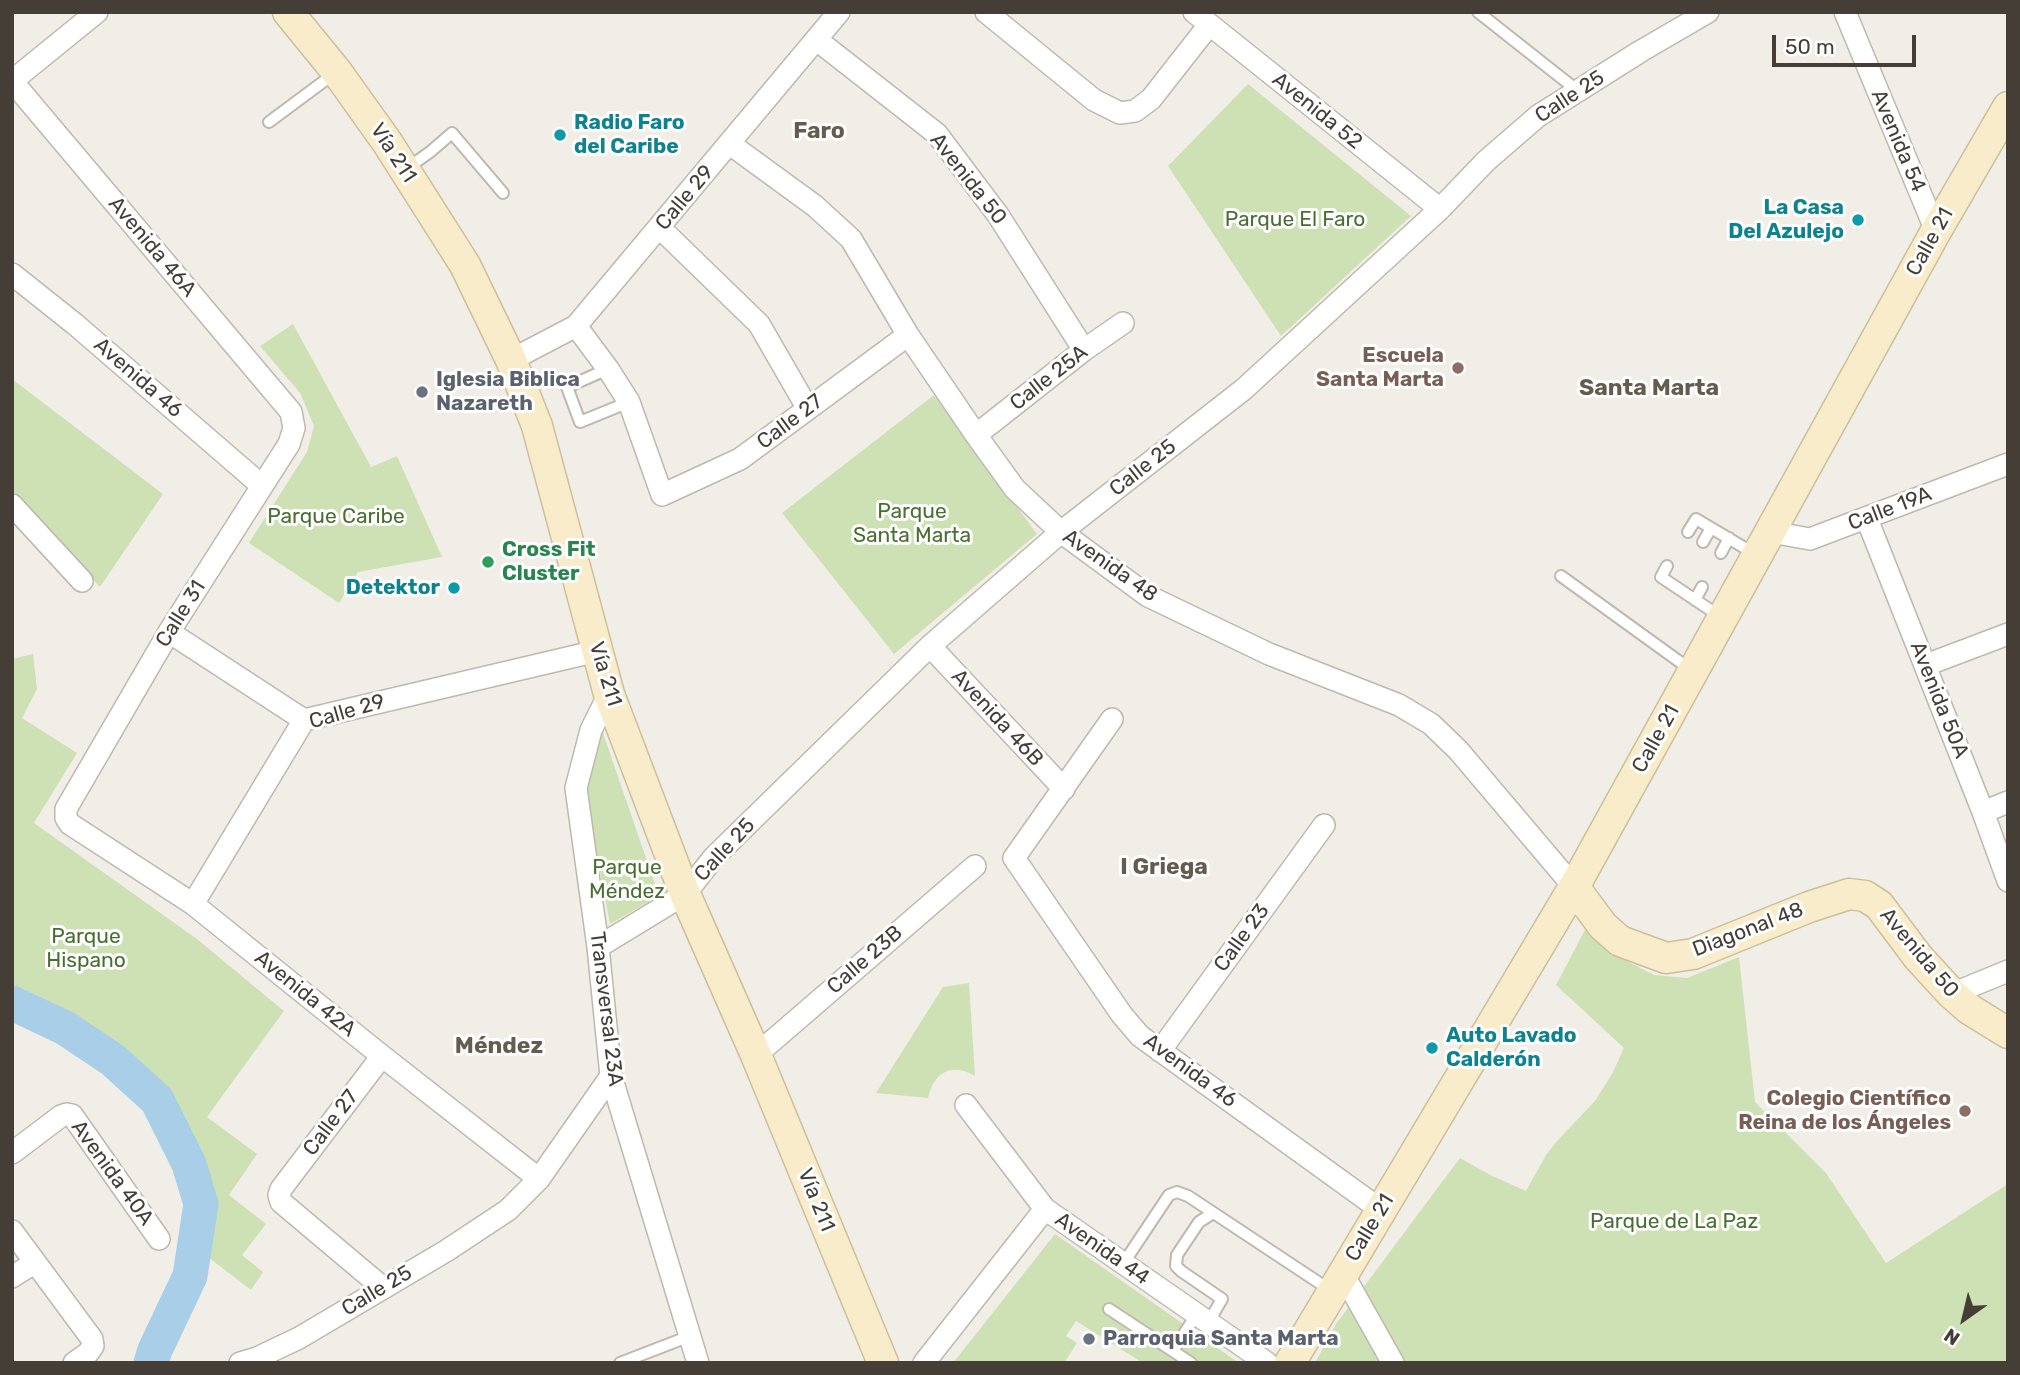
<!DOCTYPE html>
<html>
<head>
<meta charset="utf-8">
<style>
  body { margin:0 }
  #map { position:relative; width:2020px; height:1375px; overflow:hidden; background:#f1eee7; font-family:Rubik,sans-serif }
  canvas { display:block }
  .frame { position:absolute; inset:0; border:14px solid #443e37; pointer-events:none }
  .north { position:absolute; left:1929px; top:1284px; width:70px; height:70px; -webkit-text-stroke:5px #fff; paint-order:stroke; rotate:214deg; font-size:19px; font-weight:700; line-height:28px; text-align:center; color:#443e37 }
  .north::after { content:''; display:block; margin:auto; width:24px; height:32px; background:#443e37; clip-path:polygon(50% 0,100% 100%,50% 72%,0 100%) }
  .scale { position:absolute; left:1772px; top:35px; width:144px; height:32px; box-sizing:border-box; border:4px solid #443e37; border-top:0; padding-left:9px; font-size:21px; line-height:24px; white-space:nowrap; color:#443e37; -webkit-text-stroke:5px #fff; paint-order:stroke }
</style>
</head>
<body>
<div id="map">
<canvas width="2020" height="1375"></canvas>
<div class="frame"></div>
<div class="north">N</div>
<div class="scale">50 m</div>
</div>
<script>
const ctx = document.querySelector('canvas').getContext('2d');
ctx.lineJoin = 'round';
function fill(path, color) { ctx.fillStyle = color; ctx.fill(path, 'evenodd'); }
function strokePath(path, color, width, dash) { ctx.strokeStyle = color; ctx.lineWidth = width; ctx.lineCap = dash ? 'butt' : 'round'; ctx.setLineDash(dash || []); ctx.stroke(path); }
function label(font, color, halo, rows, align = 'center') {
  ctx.font = font + ' Rubik,sans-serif'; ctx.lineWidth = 6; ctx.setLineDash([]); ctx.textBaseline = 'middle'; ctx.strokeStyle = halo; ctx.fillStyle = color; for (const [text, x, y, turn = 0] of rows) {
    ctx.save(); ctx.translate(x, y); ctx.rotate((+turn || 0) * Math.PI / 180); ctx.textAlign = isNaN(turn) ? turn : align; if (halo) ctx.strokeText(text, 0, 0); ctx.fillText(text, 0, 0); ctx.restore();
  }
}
const green = new Path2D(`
  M1248,84l163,132 -130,120 -113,-170z
  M293,324l78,143 26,-11 45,101 -84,15 -19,31 -90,-60 58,-91 7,-26 -14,-33 -40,-47z
  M12,379l151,115 -63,93 -88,-97z
  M934,395l103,139 -143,120 -112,-141z
  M33,654l4,35 -15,29 55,35 -43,70 163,116 87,72 -77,106 50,37 -28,41 37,29 -24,31 21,17 -12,18 -51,-39 6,-49 -11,-39 -31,-65 -41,-39 -54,-36 -57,-30v-334z
  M601,727l58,169 -49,28 -21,-111 -3,-29z
  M1586,928l31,28 37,19 33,3 52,-21 16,145 71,71 60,90 122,-79v179h-693l21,-39 124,-166 30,17 36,16 20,-36 12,-15 37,-39 17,-27 12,-26 -68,-63z
  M969,983l6,93c-24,-14 -41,-3 -47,22l-52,-5 67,-106z
  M1055,1234l184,129h-96l-67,-42 -10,15 11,7 -13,20h-111z`);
const river = new Path2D(`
  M12,1003l53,25 48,32 44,40 32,64 12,40 -11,72 -35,74 -4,13`);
const lane = new Path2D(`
  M1478,12l100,79
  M269,122l66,-49
  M406,169l24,-17 22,-19 51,60
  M608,369l-41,18 13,35 49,-20
  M1688,532l8,-13 59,35
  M1703,542l8,-14
  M1721,553l8,-15
  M1667,566l-6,11 60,40
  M1561,576l130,94
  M1695,600l7,-13
  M1123,1264l46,-69 8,-3 11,4 142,94
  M1109,1309l82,54
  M1208,1323l14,-24 -41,-28 -5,-5 1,-11 22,-33 14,-9
  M1173,1351l23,-36
  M620,1363l70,-27`);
const street = new Path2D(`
  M986,12l108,88 26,13 15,-2 16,-12 58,-74
  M1194,12l246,197
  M1845,12l91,219
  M817,40l120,94 61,81 86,135
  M12,81l279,331 3,16 -5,16 -120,188 -103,177v9l4,6 123,80 189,152 157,123
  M12,81l85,-69
  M730,144l85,62 36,33 57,96 68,100 39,54 46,43 87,64 121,58 130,51 32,19 27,26 116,137
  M660,228l99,96 49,85
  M12,274l64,51 185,160
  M576,326l32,43 21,33 33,93 78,-36 168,-124
  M511,360l65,-34 263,-314
  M976,435l108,-85 39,-27
  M12,505l70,76
  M1867,519l116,293 25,69
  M1771,532l39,7 198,-75
  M169,632l135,88
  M930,646l134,143
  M1926,665l82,-31
  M609,694l-18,36 -15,58 22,159 13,129 87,287
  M1112,719l-98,139 108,157 18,21 241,174
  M1983,812l25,-10
  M193,904l111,-184 293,-69
  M598,947l87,-53 29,-37 216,-211 131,-114 183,-143 196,-180 46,-48 52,-45 103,-65 67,-39
  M1952,994l56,-23
  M1160,1051l164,-226
  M756,1055l219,-189
  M382,1056l-101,133 -2,6 2,7 101,85
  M966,1105l79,104 222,154
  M12,1153l49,-37 6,-2 5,1 87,124
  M12,1231l80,108 1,7 -5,7 -14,10
  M1343,1274l50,89
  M12,1277l22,-14
  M240,1363l17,-5 42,-20 147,-87 62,-41 31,-31 72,-103
  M924,1363l121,-154`);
const secondary = new Path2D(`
  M288,12l49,60 50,70 78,123 46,95 26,66 72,268 76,200 71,161 127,308
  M1574,887l29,39 17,15 46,17 27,-4 116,-47 40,-13 16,2 14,9 39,52 34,37 17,15 39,24
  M1290,1363l284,-476 362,-656 72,-124`);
const markers = [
  [560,135,7,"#0f9aa8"],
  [1858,220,7,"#0f9aa8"],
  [1458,368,7,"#8d6e63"],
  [422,392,7,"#6b7280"],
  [488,562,7,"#2e9e5b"],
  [454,588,7,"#0f9aa8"],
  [1432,1048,7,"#0f9aa8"],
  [1965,1111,7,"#8d6e63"],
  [1089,1339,7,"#6b7280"]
];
const streetNames = [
  ["Calle 25",1570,97,-33],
  ["Avenida 52",1317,111,39],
  ["Avenida 54",1898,141,67],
  ["Vía 211",393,153,57],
  ["Avenida 50",968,179,52],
  ["Calle 29",685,198,-50],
  ["Calle 21",1930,242,-61],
  ["Avenida 46A",152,247,50],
  ["Avenida 46",138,378,41],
  ["Calle 25A",1049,378,-38],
  ["Calle 27",790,422,-37],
  ["Calle 25",1143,468,-38],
  ["Calle 19A",1890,509,-21],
  ["Avenida 48",1110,566,35],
  ["Calle 31",181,614,-58],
  ["Vía 211",605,674,73],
  ["Avenida 50A",1939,700,68],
  ["Calle 29",347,712,-16],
  ["Avenida 46B",997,718,47],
  ["Calle 21",1656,739,-61],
  ["Calle 25",725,850,-47],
  ["Diagonal 48",1748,930,-21],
  ["Calle 23",1242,938,-54],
  ["Avenida 50",1919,953,50],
  ["Calle 23B",865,960,-41],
  ["Avenida 42A",305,994,39],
  ["Transversal 23A",606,1009,83],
  ["Avenida 46",1190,1071,36],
  ["Calle 27",331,1123,-53],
  ["Avenida 40A",112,1173,54],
  ["Vía 211",816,1200,68],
  ["Calle 21",1370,1228,-59],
  ["Avenida 44",1102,1249,35],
  ["Calle 25",377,1291,-31]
];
const cultureNames = [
  ["Radio Faro",574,123],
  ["del Caribe",574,147],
  ["La Casa",1844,208,"right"],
  ["Del Azulejo",1844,232,"right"],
  ["Detektor",440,588,"right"],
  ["Auto Lavado",1446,1036],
  ["Calderón",1446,1060]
];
const parkNames = [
  ["Parque El Faro",1295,220],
  ["Parque",912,512],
  ["Santa Marta",912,536],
  ["Parque Caribe",336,517],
  ["Parque",627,868],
  ["Méndez",627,892],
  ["Parque",86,937],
  ["Hispano",86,961],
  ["Parque de La Paz",1674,1222]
];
const educationNames = [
  ["Escuela",1444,356],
  ["Santa Marta",1444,380],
  ["Colegio Científico",1951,1099],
  ["Reina de los Ángeles",1951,1123]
];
const worshipNames = [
  ["Iglesia Biblica",436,380],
  ["Nazareth",436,404],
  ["Parroquia Santa Marta",1103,1339]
];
const leisureNames = [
  ["Cross Fit",502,550],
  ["Cluster",502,574]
];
const neighbourhoodNames = [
  ["Faro",819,131],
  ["Santa Marta",1649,388],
  ["I Griega",1164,867],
  ["Méndez",499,1046]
];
fill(green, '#cee1b4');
strokePath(river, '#a9cfe8', 35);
strokePath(lane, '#bfb8ae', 14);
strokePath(street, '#bfb8ae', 24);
strokePath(secondary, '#ccbf9b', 33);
strokePath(lane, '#fff', 10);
strokePath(street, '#fff', 21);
strokePath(secondary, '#f8ecca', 30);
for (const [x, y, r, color] of markers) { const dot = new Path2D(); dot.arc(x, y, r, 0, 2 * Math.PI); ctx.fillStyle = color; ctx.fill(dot); strokePath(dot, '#fff', 2.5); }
label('21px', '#443e37', '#fff', streetNames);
label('bold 21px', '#0d838f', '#fff', cultureNames, 'left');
label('21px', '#496f30', '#fff', parkNames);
label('bold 21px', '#785e54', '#fff', educationNames, 'right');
label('bold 21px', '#5b616d', '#fff', worshipNames, 'left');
label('bold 21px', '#27864d', '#fff', leisureNames, 'left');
label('bold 23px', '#655c4f', '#fff', neighbourhoodNames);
</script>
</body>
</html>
